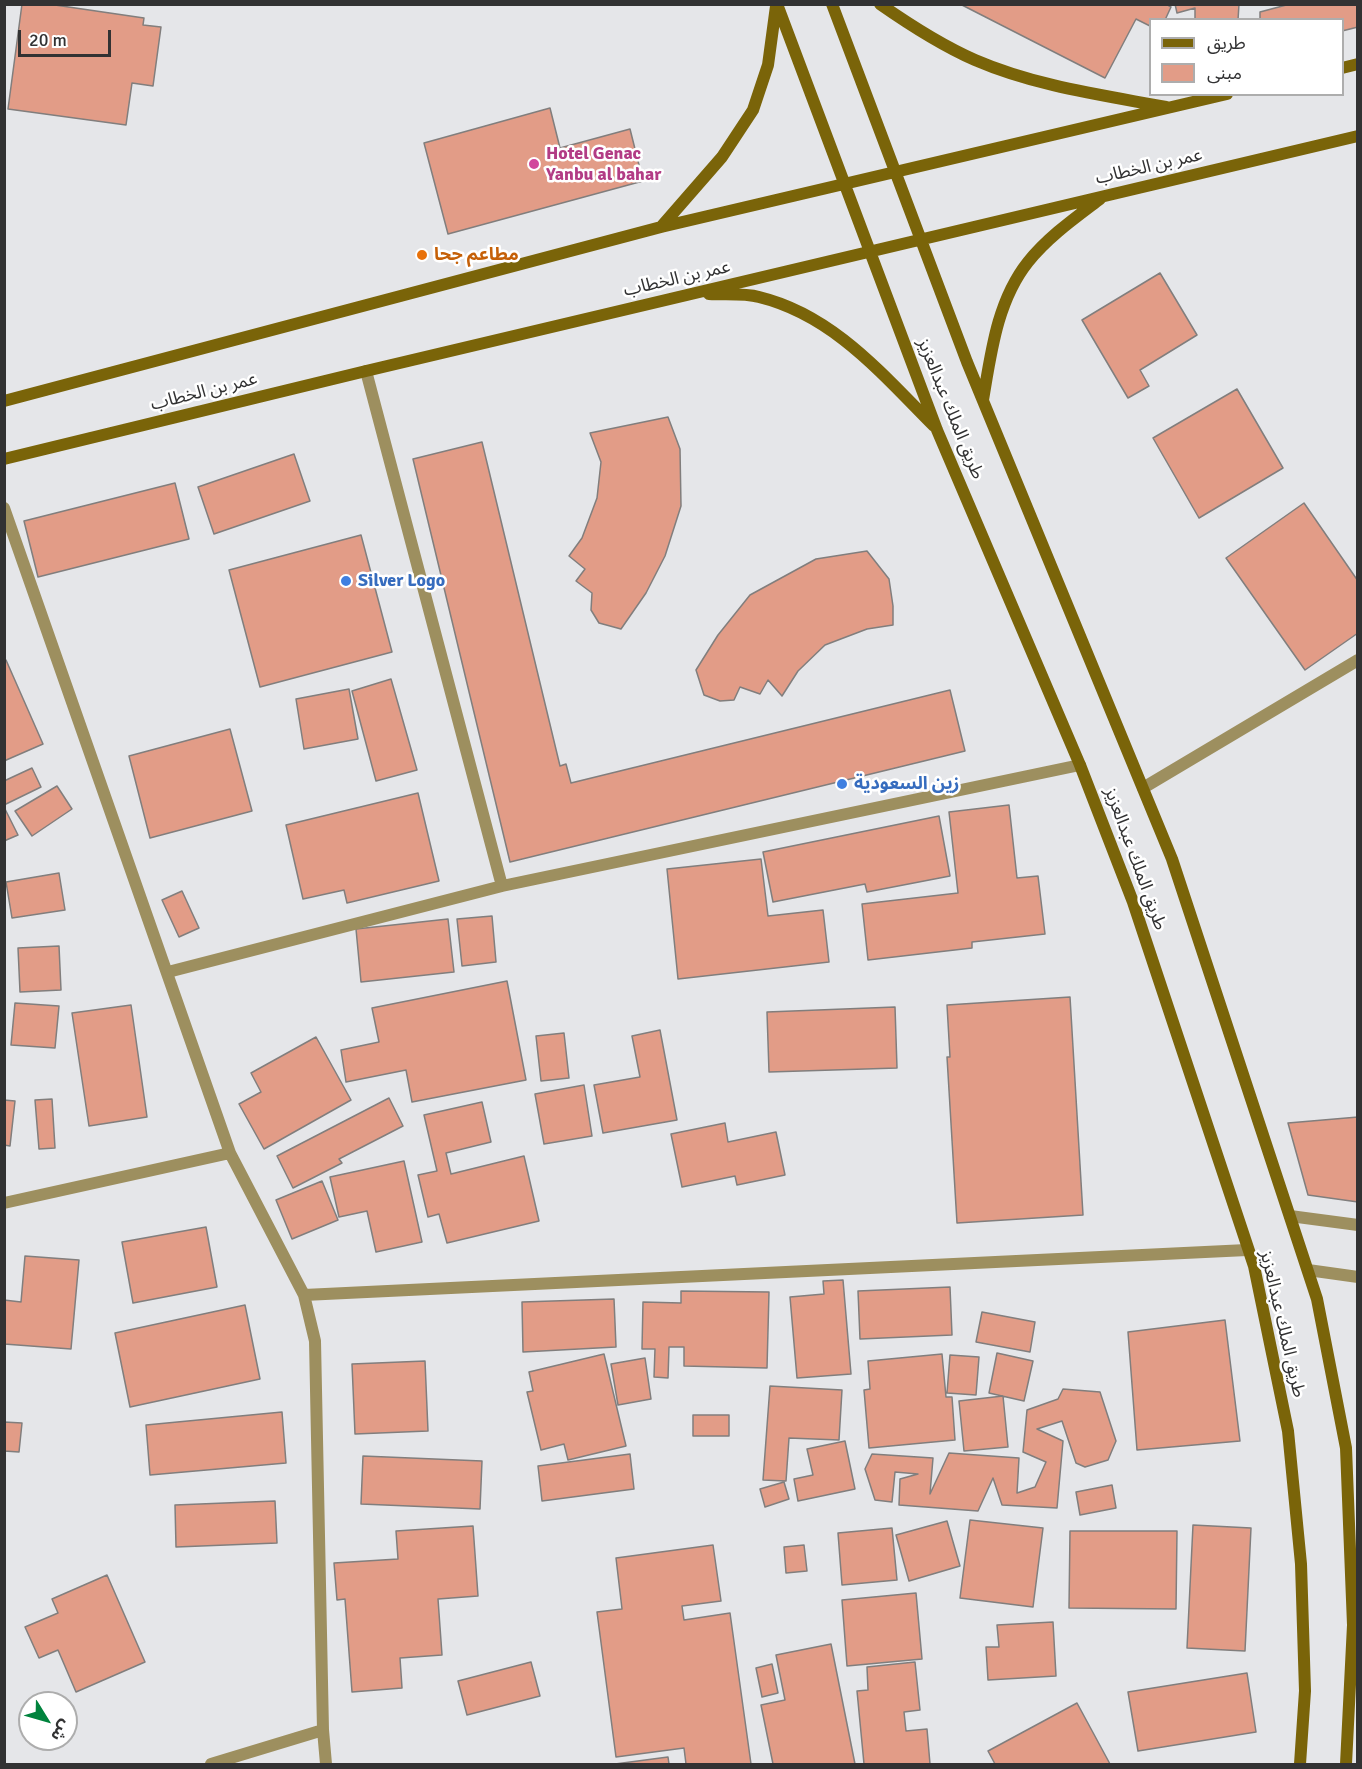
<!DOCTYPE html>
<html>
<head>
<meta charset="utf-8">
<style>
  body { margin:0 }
  #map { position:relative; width:1362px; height:1769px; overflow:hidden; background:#e5e6e9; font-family:Signika,"Noto Sans Arabic",sans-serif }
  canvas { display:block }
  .frame { position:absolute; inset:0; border:6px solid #323233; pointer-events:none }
  .legend { position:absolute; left:1149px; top:18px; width:195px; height:78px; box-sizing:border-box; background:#fff; border:2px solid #adadad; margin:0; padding:8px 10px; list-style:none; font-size:18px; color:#323233 }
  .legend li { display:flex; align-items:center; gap:12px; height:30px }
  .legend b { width:30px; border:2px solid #adadad }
  .north { position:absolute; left:18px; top:1691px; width:60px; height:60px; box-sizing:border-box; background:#fff; border:2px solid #adadad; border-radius:50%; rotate:127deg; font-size:16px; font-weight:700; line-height:24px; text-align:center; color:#323233 }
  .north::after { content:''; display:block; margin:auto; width:21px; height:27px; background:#00833d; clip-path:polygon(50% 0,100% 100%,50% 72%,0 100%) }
  .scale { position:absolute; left:18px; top:30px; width:93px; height:27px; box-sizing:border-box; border:3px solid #323233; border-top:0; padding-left:8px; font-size:18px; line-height:21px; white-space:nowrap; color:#323233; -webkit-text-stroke:4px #fff; paint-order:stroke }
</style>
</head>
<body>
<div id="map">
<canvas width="1362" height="1769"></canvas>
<div class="frame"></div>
<ul class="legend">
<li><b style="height:8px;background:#7a6409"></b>طريق</li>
<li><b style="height:16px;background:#e29c87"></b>مبنى</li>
</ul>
<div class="north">ش</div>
<div class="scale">20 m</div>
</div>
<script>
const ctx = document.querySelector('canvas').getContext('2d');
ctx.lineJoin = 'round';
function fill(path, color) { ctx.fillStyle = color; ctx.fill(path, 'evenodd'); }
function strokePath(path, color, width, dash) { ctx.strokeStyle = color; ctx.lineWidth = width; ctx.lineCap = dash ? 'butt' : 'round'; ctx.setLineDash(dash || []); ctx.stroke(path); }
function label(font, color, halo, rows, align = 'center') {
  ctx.font = font + ' Signika,"Noto Sans Arabic",sans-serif'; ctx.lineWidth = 5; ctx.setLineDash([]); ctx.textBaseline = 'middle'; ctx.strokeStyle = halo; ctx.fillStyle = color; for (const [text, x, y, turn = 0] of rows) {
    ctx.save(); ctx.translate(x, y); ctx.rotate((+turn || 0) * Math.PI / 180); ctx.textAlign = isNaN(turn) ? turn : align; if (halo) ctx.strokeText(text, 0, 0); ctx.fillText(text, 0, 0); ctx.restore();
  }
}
const building = new Path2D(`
  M22,4h26l96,14 -1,7 18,2 -8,59 -21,-3 -6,42 -118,-16z
  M960,4h206l5,3 -6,13h-15v6l-14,-7 -31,59z
  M1175,4h64l-1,16h-43v-12l-18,5z
  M1290,4h68v23l-16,4v-11h-82v-8z
  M550,108l10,40 70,-19 13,52 -195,53 -24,-91z
  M1160,273l37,62 -57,35 9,16 -21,12 -46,-78z
  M1237,389l46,79 -84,50 -46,-80z
  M668,417l12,32 1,57 -16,50 -19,37 -25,36 -22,-6 -8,-13 1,-17 -16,-12 9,-12 -16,-13 13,-18 15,-40 4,-36 -11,-29z
  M482,442l78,324 6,-2 5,19 379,-93 15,61 -455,111 -97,-403z
  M294,454l16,47 -96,33 -16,-47z
  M175,483l14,56 -151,38 -14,-56z
  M1304,503l54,78v52l-53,37 -79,-112z
  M361,535l31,117 -132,35 -31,-117z
  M867,551l22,28 4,27v19l-26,4 -42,16 -27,26 -16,25 -14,-16 -8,14 -20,-7 -6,13 -14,1 -16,-6 -8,-25 22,-35 32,-40 66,-36z
  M6,660l37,84 -39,17v-100z
  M391,679l26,91 -41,11 -24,-90z
  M349,689l9,50 -54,10 -8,-50z
  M230,729l22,82 -102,27 -21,-82z
  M32,768l9,19 -37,18v-24z
  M57,786l15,23 -40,27 -17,-25z
  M418,793l21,88 -92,22 -3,-13 -41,9 -17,-74z
  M1009,805l8,73 21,-2 7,58 -73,8v6l-104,12 -6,-56 96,-11 -9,-81z
  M4,807l14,28 -14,6z
  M939,816l11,60 -83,16 -2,-8 -92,18 -10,-50z
  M761,859l7,57 55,-6 6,52 -151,17 -11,-110z
  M59,873l6,37 -53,8 -6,-36z
  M182,891l17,37 -20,9 -17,-37z
  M492,916l4,46 -34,4 -5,-47z
  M448,919l6,53 -93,10 -5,-53z
  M59,946l2,44 -41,2 -2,-44z
  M507,981l19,99 -114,22 -6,-32 -60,12 -5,-32 38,-8 -7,-34z
  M1070,997l13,218 -126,8 -10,-166h3l-3,-52z
  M15,1003l44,3 -4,42 -44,-3z
  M131,1005l16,112 -58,9 -17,-113z
  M895,1007l2,61 -128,4 -2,-60z
  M660,1030l17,90 -74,13 -9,-48 46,-8 -8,-41z
  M564,1033l5,45 -28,3 -5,-45z
  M316,1037l35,63 -87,49 -25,-45 22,-12 -10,-19z
  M584,1085l8,51 -48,8 -9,-50z
  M389,1098l14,28 -64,33 3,4 -49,25 -16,-32z
  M52,1099l3,49 -16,1 -4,-49z
  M4,1100l11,1 -5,45 -6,-1z
  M482,1102l9,40 -45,11 5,21 73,-18 15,65 -92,22 -8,-29 -11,3 -10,-42 19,-4 -13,-56z
  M1358,1117v85l-50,-7 -20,-72z
  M725,1123l3,19 48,-10 9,43 -48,10 -2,-9 -53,11 -11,-53z
  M404,1161l18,81 -46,10 -9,-41 -28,6 -9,-40z
  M322,1181l16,39 -46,19 -16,-39z
  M206,1227l11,60 -84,16 -11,-61z
  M25,1256l54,4 -8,89 -67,-5v-44l17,2z
  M843,1280l8,94 -54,4 -7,-81 34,-3 -1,-13z
  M950,1287l2,48 -92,4 -2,-48z
  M681,1291l88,1 -2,76 -83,-2v-19h-15l-1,31 -14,-1 1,-28h-13l1,-47 38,1z
  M614,1299l2,48 -93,5 -1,-50z
  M245,1305l15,74 -130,28 -15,-74z
  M982,1312l53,10 -5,30 -54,-10z
  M1225,1320l15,121 -103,9 -9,-118z
  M997,1353l36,8 -9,40 -35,-8z
  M604,1354l22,92 -58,14 -4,-16 -23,6 -14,-58 6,-1 -4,-19z
  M942,1354l4,43h6l3,43 -86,8 -5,-58 6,-1 -2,-28z
  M950,1355l29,2 -3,38 -29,-2z
  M645,1358l6,41 -33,6 -7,-41z
  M425,1361l3,70 -73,3 -3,-70z
  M770,1386l72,4 -3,50 -50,-2 -3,43 -23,-1z
  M1063,1389l37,3 16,49 -8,19 -23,7 -9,-4 -14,-42 -25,8 26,12 -6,67 -55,-3 -9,-27 -15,33 -79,-6 1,-26 18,-5 -23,-2 -3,30 -17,-2 -10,-31 7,-15 61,4 -3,36 19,-41 70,5 -2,35 18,-6 11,-25 -23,-10 4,-42 31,-11z
  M1003,1396l5,51 -44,4 -5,-50z
  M282,1412l4,51 -136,12 -4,-50z
  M693,1415h36v21h-36z
  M4,1422l18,1 -3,29 -15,-1z
  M845,1441l10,48 -57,12 -4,-22 19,-4 -6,-26z
  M630,1454l4,35 -92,12 -4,-35z
  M363,1456l119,5 -2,48 -119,-5z
  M784,1482l5,17 -24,8 -5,-18z
  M1112,1485l4,23 -36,7 -4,-23z
  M275,1501l2,42 -101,4 -1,-42z
  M970,1520l73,8 -10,79 -73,-9z
  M947,1521l13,45 -51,15 -13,-46z
  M1193,1525l58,3 -6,123 -58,-3z
  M473,1526l5,70 -40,3 4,56 -42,3 2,30 -50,4 -7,-93 -8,1 -3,-37 64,-4 -2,-28z
  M892,1528l5,52 -55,5 -4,-52z
  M1070,1531h107l-1,78 -107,-1z
  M713,1545l8,56 -39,5 2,14 46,-7 21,151h-65l-2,-16 -68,9 -19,-145 25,-3 -6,-51z
  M804,1545l3,26 -21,2 -2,-26z
  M107,1575l38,87 -69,30 -18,-42 -19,8 -14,-31 33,-14 -6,-14z
  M916,1593l6,66 -75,7 -5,-66z
  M1053,1622l3,54 -68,4 -2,-33h13l-2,-22z
  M831,1644l24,120h-82l-12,-59 24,-5 -9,-45z
  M531,1662l9,34 -73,19 -9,-34z
  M915,1662l5,48 -16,2 2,19 21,-2 3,35h-66l-7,-73 11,-1 -1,-23z
  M772,1664l6,29 -16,4 -6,-29z
  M1247,1673l9,59 -118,19 -10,-59z
  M1077,1703l33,61h-115l-7,-13z
  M668,1757l1,7h-54z`);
const street = new Path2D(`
  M366,371l136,515
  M4,508l226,645 74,142 11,46 8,389 3,34
  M1143,788l215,-128
  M168,972l334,-86 578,-121
  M4,1203l226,-50
  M1290,1216l68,9
  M1308,1270l50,7
  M304,1295l943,-45
  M211,1764l112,-34`);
const secondary = new Path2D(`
  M777,4l160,426 143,335 53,137 121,364 34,165 13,133 4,127 -5,73
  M832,4l135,358 205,497 145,440 29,149 7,177 -7,139
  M880,4c30,21 61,41 95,56 60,26 127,35 191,47
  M1342,68l16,-4
  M661,227l61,-70 31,-47 15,-45 8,-59
  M709,294c16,1 35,-1 50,3 74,18 123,77 175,129
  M983,400c8,-47 14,-99 45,-138 20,-25 47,-44 72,-63
  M4,401l657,-174 566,-133
  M4,459l362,-88 992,-235`);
const markers = [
  [534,164,6,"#d1479c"],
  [422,255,6,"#e8710a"],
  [346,581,6,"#3f7fe0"],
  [842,784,6,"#3f7fe0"]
];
const hotelNames = [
  ["Hotel Genac",546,154],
  ["Yanbu al bahar",546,175]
];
const streetNames = [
  ["عمر بن الخطاب",1149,167,-13],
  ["عمر بن الخطاب",677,279,-13],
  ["عمر بن الخطاب",204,392,-14],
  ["طريق الملك عبدالعزيز",950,409,68],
  ["طريق الملك عبدالعزيز",1135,859,70],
  ["طريق الملك عبدالعزيز",1282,1324,77]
];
const foodNames = [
  ["مطاعم جحا",434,255]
];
const shopNames = [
  ["Silver Logo",358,581],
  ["زين السعودية",854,784]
];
fill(building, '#e29c87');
strokePath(building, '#817e7d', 1.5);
strokePath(street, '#9d8f5f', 12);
strokePath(secondary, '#7a6409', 12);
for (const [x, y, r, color] of markers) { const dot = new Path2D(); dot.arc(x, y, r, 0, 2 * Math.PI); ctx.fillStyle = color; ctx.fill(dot); strokePath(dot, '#fff', 2); }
label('bold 18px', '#b23c85', '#fff', hotelNames, 'left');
label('18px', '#323233', '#fff', streetNames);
label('bold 18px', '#c56008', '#fff', foodNames, 'left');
label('bold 18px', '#366cbe', '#fff', shopNames, 'left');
</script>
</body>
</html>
